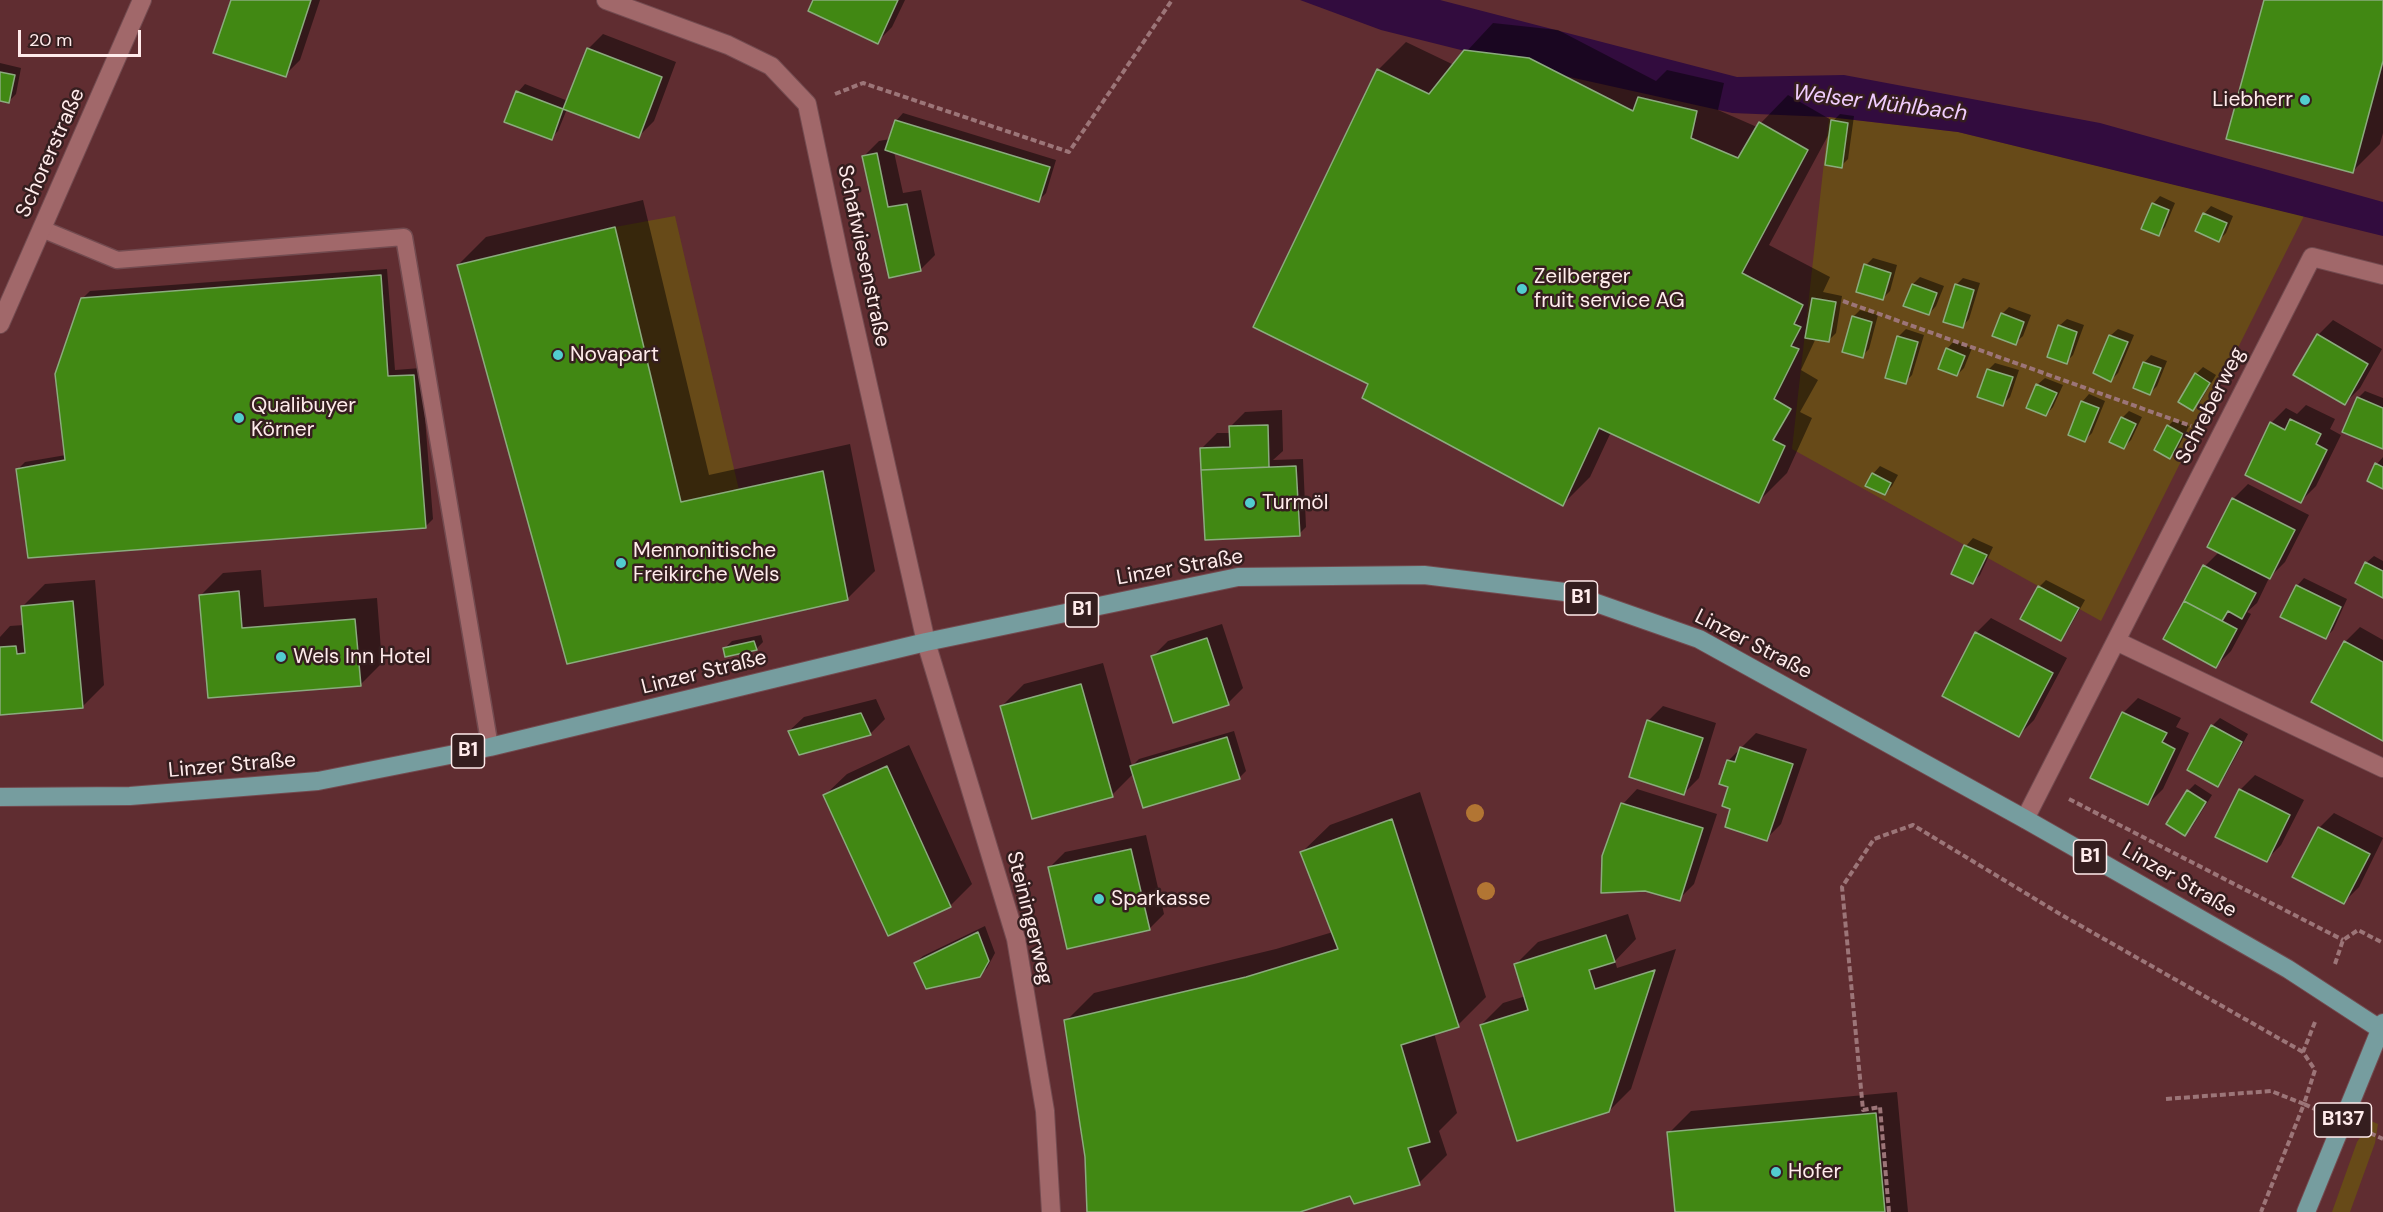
<!DOCTYPE html>
<html>
<head>
<meta charset="utf-8">
<style>
  body { margin:0 }
  #map { position:relative; width:2383px; height:1212px; overflow:hidden; background:#602d31; font-family:"DM Sans",sans-serif }
  canvas { display:block }
  .scale { position:absolute; left:18px; top:30px; width:123px; height:27px; box-sizing:border-box; border:3px solid #ffebeb; border-top:0; padding-left:8px; font-size:18px; line-height:21px; white-space:nowrap; color:#ffebeb; -webkit-text-stroke:4px #351e1f; paint-order:stroke }
</style>
</head>
<body>
<div id="map">
<canvas width="2383" height="1212"></canvas>
<div class="scale">20 m</div>
</div>
<script>
const ctx = document.querySelector('canvas').getContext('2d');
ctx.lineJoin = 'round';
function fill(path, color) { ctx.fillStyle = color; ctx.fill(path, 'evenodd'); }
function strokePath(path, color, width, dash) { ctx.strokeStyle = color; ctx.lineWidth = width; ctx.lineCap = dash ? 'butt' : 'round'; ctx.setLineDash(dash || []); ctx.stroke(path); }
function label(font, color, halo, rows, align = 'center') {
  ctx.font = font + ' "DM Sans",sans-serif'; ctx.lineWidth = 5; ctx.setLineDash([]); ctx.textBaseline = 'middle'; ctx.strokeStyle = halo; ctx.fillStyle = color; for (const [text, x, y, turn = 0] of rows) {
    ctx.save(); ctx.translate(x, y); ctx.rotate((+turn || 0) * Math.PI / 180); ctx.textAlign = isNaN(turn) ? turn : align; if (halo) ctx.strokeText(text, 0, 0); ctx.fillText(text, 0, 0); ctx.restore();
  }
}
const green = new Path2D(`
  M1829,117l129,15 346,84 -203,405 -309,-172z
  M675,216l64,274 -58,12 -66,-275z
  M2371,1121l7,3 -3,19 -25,69h-18l25,-70z`);
const water = new Path2D(`
  M1300,0h140l297,77 107,-2 256,48 283,79v34l-425,-104 -129,-15 -97,-4 -167,-37 -184,-46z`);
const shadow = new Path2D(`
  M232,0h88l-20,60 -15,15z
  M815,0h90l-13,27 -15,15z
  M2266,0h117v133l-3,11 -28,28z
  M1493,23l65,7 98,51 11,-11 57,13 -6,27 39,17 31,-32 45,26 7,-7 14,2 -6,43 -7,7 -10,-36 -62,115 61,32 -7,15 19,4 -6,37 -7,7 -13,-2 -15,32 17,10 -18,32 12,6 -25,55 -28,28 -148,-69 -21,45 -27,27 -193,-120 8,-314 28,-28 48,23z
  M603,34l73,28 -22,59 -15,15 -72,-27 -9,22 -7,7 -33,-46 7,-8 43,17 20,-52z
  M0,63l21,5 -5,26 -7,7 -9,-1z
  M903,113l153,47 -10,33 -7,7 -145,-48 9,41 18,-3 14,65 -15,15 -30,6 -26,-120 15,-15 11,-2 6,-18z
  M2160,196l15,7 -10,24 -7,8 -5,-31z
  M643,200l66,275 141,-31 25,127 -28,28 -279,63 -110,-397 28,-28z
  M2211,206l22,10 -7,17 -7,7 -15,-26z
  M1873,258l24,7 -7,26 -7,7 -17,-33z
  M387,269l8,101 26,-2 12,151 -7,7 -408,-57 7,-7 41,-7 16,-156 8,-8z
  M1920,277l24,9 -8,20 -7,8 -16,-30z
  M1963,278l17,5 -11,36 -7,8 -6,-42z
  M2009,307l22,8 -8,21 -8,7 -13,-29z
  M1860,310l18,5 -9,34 -7,7 -9,-39z
  M2067,319l17,6 -11,30 -7,7 -7,-36z
  M2333,320l49,29 -22,39 -15,15 -27,-68z
  M1906,329l18,6 -12,40 -7,7 -7,-45z
  M2118,329l16,6 -16,38 -7,7 -1,-44z
  M1954,341l18,7 -8,20 -7,7 -10,-26z
  M2151,355l16,6 -10,25 -7,7 -6,-30z
  M1995,363l24,7 -9,27 -7,7 -15,-34z
  M2203,367l13,8 -16,27 -7,7 3,-35z
  M2045,378l18,7 -10,22 -7,8 -9,-30z
  M2365,391l18,7v49l-25,-49z
  M2089,394l16,7 -13,32 -7,7 -3,-38z
  M2306,405l29,14 -5,10 11,6 -25,51 -15,15 -30,-78 15,-15 11,6z
  M1282,410l1,41 -10,9 30,-1 3,68 -7,7 -93,4 -4,-90 15,-15h14l-1,-6 15,-15z
  M2129,411l13,6 -11,23 -7,7 -2,-29z
  M2175,419l14,7 -12,24 -7,7 -2,-31z
  M2383,457v30l-14,-7 8,-16z
  M1880,466l18,9 -6,11 -7,8 -18,-9 6,-11z
  M2248,484l61,31 -24,47 -16,16 -12,25 -10,9 4,2 -20,37 -15,15 -51,-27 40,-73 14,-14 14,-53z
  M1973,538l20,9 -13,28 -7,7 -7,-36z
  M2374,556l9,5v35l-17,-33z
  M261,570l3,37 113,-9 5,65 -22,22 -151,11 -8,-101 22,-22z
  M2304,578l43,21 -14,31 -7,7 -44,-21 15,-30z
  M95,580l9,105 -22,22 -82,7v-77l10,-11 14,-1 -1,-19 22,-22z
  M2046,580l39,20 -18,32 -7,7 -21,-52z
  M1991,618l76,40 -33,62 -15,15 -43,-102z
  M1222,624l21,64 -15,15 -75,-47 15,-15z
  M2360,627l23,13v99l-38,-97z
  M761,635l2,7 -7,7h-32l8,-8z
  M1103,663l29,103 7,-7 95,-28 12,40 -7,7 -105,-5 -22,22 -110,-89 22,-22z
  M2138,698l43,20 -5,9 13,6 -26,56 -15,15 -25,-91z
  M876,699l9,20 -15,15 -81,-3 15,-14z
  M1663,706l53,17 -17,55 -15,15 -36,-72z
  M2220,718l28,16 -24,44 -7,7 -28,-16 24,-44z
  M1756,733l51,16 -26,75 -15,15 -34,-31 -2,-22 -2,-25z
  M909,745l63,139 -22,22 -61,28 -64,-139 22,-21z
  M2255,775l49,25 -23,45 -15,15 -26,-70z
  M2195,784l17,11 -20,32 -7,7 3,-43z
  M1637,789l80,25 -23,70 -15,15 -56,-95z
  M1420,792l66,205 -28,28 -24,8 23,80 -18,18 8,24 -28,28 -68,11 -55,18h-207l-3,-55 -20,-136 28,-28 182,-44 57,-17 -31,-80 28,-27z
  M2334,813l49,25 -24,49 -15,15 -25,-74z
  M1146,835l18,79 -15,15 -99,-62 15,-15z
  M1628,914l8,25 -21,22 2,7 59,-19 -45,140 -22,22 -128,-86 22,-22 23,-7 -10,-32 22,-22z
  M985,926l10,27 -8,15 -7,7 -65,-12 8,-7z
  M1897,1092l11,120h-232l-7,-79 22,-22z`);
const building = new Path2D(`
  M231,0h80l-25,77 -73,-24z
  M813,0h85l-20,44 -70,-33z
  M2264,0h119v61l-30,112 -127,-34z
  M587,48l75,29 -23,61 -76,-29z
  M1464,50l65,8 104,53 5,-14 59,14 -6,27 47,20 21,-36 49,28 -66,123 61,32 -9,19 7,3 -10,19 8,3 -25,50 17,10 -18,31 12,6 -26,57 -160,-75 -36,78 -201,-108 6,-14 -115,-57 124,-258 52,25z
  M0,72l15,3 -6,28 -9,-2z
  M516,91l47,18 -11,31 -48,-18z
  M895,120l155,47 -11,35 -154,-52z
  M1831,120l17,3 -6,45 -17,-3z
  M877,153l11,54 19,-3 14,67 -32,7 -27,-122z
  M2152,203l17,7 -10,26 -18,-7z
  M2203,213l24,10 -8,19 -24,-11z
  M615,227l66,275 142,-31 25,129 -281,64 -110,-399z
  M1864,264l27,9 -8,27 -27,-8z
  M381,275l7,101 26,-1 12,153 -398,30 -12,-89 49,-9 -10,-86 26,-76z
  M1912,284l25,9 -8,22 -26,-9z
  M1955,284l19,6 -11,38 -20,-6z
  M1812,298l24,4 -7,40 -24,-4z
  M2001,313l23,9 -8,23 -24,-9z
  M1852,316l20,6 -9,36 -21,-6z
  M2058,325l19,7 -10,32 -20,-7z
  M2317,334l51,30 -23,41 -52,-30z
  M2109,335l19,7 -17,40 -18,-9z
  M1897,336l21,6 -12,42 -21,-6z
  M1946,348l19,8 -8,20 -19,-7z
  M2143,362l18,6 -11,27 -17,-7z
  M1987,369l26,8 -10,29 -26,-9z
  M2195,373l15,10 -17,28 -15,-9z
  M2036,384l21,9 -11,23 -20,-8z
  M2357,397l26,11v41l-41,-17z
  M2081,401l18,7 -14,34 -17,-7z
  M2121,417l15,7 -12,25 -15,-7z
  M2290,419l31,15 -5,10 11,6 -26,53 -56,-28 25,-53 15,8z
  M1268,425l1,42 -68,3 -1,-22 30,-1 -1,-21z
  M2167,425l16,9 -13,25 -16,-9z
  M2375,463l8,4v22l-16,-8z
  M1296,466l4,70 -95,4 -4,-70z
  M1872,473l19,10 -6,12 -20,-9z
  M2232,498l63,32 -25,49 -63,-32z
  M1964,545l23,10 -14,29 -22,-10z
  M2365,562l18,9v27l-28,-15z
  M2203,565l53,28 -14,26 -14,-8 -6,10 -38,-20z
  M2296,585l45,22 -15,32 -46,-22z
  M2038,586l41,22 -18,33 -41,-22z
  M239,591l3,37 113,-9 6,67 -153,12 -9,-103z
  M73,601l10,107 -83,7v-68l16,-1 1,8 8,-1 -4,-47z
  M2184,601l53,28 -21,39 -53,-29z
  M1975,632l78,41 -34,64 -77,-41z
  M1207,638l22,67 -56,18 -22,-67z
  M754,641l3,9 -32,7 -2,-9z
  M2344,641l39,21v79l-72,-39z
  M1081,684l32,113 -81,22 -32,-113z
  M2122,712l45,21 -5,9 13,7 -27,56 -58,-27z
  M861,713l10,22 -72,20 -11,-24z
  M1647,720l56,18 -19,57 -55,-18z
  M2211,725l31,17 -24,45 -31,-17z
  M1227,737l13,42 -97,29 -13,-42z
  M1740,747l53,17 -26,77 -42,-14 5,-18 -8,-3 6,-19 -9,-3 8,-24 8,2z
  M887,766l64,141 -63,29 -65,-141z
  M2239,789l51,26 -23,47 -52,-25z
  M2187,790l19,12 -21,34 -19,-12z
  M1621,803l82,25 -23,73 -35,-10 -44,2 1,-37z
  M1392,819l67,208 -58,18 29,97 -22,6 12,37 -66,19 -4,-8 -50,16h-213l-2,-55 -21,-137 182,-43 92,-28 -38,-97z
  M2318,827l52,27 -26,50 -52,-27z
  M1131,849l19,81 -83,19 -19,-82z
  M978,932l11,29 -9,16 -54,12 -12,-26z
  M1606,935l9,27 -26,8 6,19 60,-19 -46,142 -92,29 -37,-116 48,-15 -14,-46z
  M1876,1113l9,99h-210l-8,-80z`);
const path = new Path2D(`
  M835,94l28,-11 206,69 103,-152
  M1843,301l348,125
  M2069,799l274,141
  M2335,964l8,-24 15,-10 25,13
  M2315,1022l-12,30 12,18 -11,34 13,6
  M2166,1099l105,-8 33,13 -43,108
  M2370,1133l13,6
  M1889,1212l-9,-105 -17,3 -21,-223 32,-48 39,-14 147,89 243,138`);
const lane = new Path2D(`
  M42,229l75,31 287,-23 86,510`);
const street = new Path2D(`
  M606,0l122,45 43,21 36,38 34,161 85,377 90,297 29,172 6,101
  M0,324l142,-324
  M2116,641l267,127
  M2025,819l287,-562 71,18`);
const primary = new Path2D(`
  M0,797l130,-1 188,-15 172,-34 436,-105 312,-65 186,-2 141,17 134,47 326,180 263,150 95,62
  M2306,1212l77,-189`);
const trees = [
  [1475,813],
  [1486,891]
];
const markers = [
  [2305,100,6,"#52cdcf"],
  [1522,289,6,"#52cdcf"],
  [558,355,6,"#52cdcf"],
  [239,418,6,"#52cdcf"],
  [1250,503,6,"#52cdcf"],
  [621,563,6,"#52cdcf"],
  [281,657,6,"#52cdcf"],
  [1099,899,6,"#52cdcf"],
  [1776,1172,6,"#52cdcf"]
];
const shields = [
  [1581,598,33],
  [1082,610,33],
  [468,751,33],
  [2090,857,33],
  [2343,1120,57]
];
const shieldNames = [
  ["B1",1581,598],
  ["B1",1082,610],
  ["B1",468,751],
  ["B1",2090,857],
  ["B137",2343,1120]
];
const poiNames = [
  ["Liebherr",2293,100,"right"],
  ["Zeilberger",1534,277],
  ["fruit service AG",1534,301],
  ["Novapart",570,355],
  ["Qualibuyer",251,406],
  ["Körner",251,430],
  ["Turmöl",1262,503],
  ["Mennonitische",633,551],
  ["Freikirche Wels",633,575],
  ["Wels Inn Hotel",293,657],
  ["Sparkasse",1111,899],
  ["Hofer",1788,1172]
];
const streetNames = [
  ["Schorerstraße",51,153,-66],
  ["Schafwiesenstraße",863,256,78],
  ["Schreberweg",2211,406,-63],
  ["Linzer Straße",1180,568,-10],
  ["Linzer Straße",1753,645,27],
  ["Linzer Straße",704,673,-14],
  ["Linzer Straße",232,766,-5],
  ["Linzer Straße",2179,881,30],
  ["Steiningerweg",1029,918,76]
];
const waterNames = [
  ["Welser Mühlbach",1880,104,7]
];
fill(green, '#674a18');
fill(water, '#320c3e');
fill(shadow, '#0007');
fill(building, '#418813');
strokePath(building, '#8bab7e', 1.5);
strokePath(lane, '#734b50', 19);
strokePath(street, '#734b50', 20);
strokePath(primary, '#734b50', 20);
strokePath(path, '#9c7578', 4, [6, 3]);
strokePath(lane, '#a1686a', 16);
strokePath(street, '#a1686a', 18);
strokePath(primary, '#769d9f', 18);
ctx.fillStyle = '#b27533';
for (const [x, y] of trees) { ctx.beginPath(); ctx.arc(x, y, 9, 0, 2 * Math.PI); ctx.fill(); }
for (const [x, y, r, color] of markers) { const dot = new Path2D(); dot.arc(x, y, r, 0, 2 * Math.PI); ctx.fillStyle = color; ctx.fill(dot); strokePath(dot, '#351e1f', 2); }
for (const [x, y, w] of shields) { const box = new Path2D(); box.roundRect(x - w / 2, y - 17, w, 34, 4.5); ctx.fillStyle = '#351e1f'; ctx.fill(box); strokePath(box, '#ffebeb', 1.5); }
label('bold 20px', '#ffebeb', null, shieldNames);
label('21px', '#ffebeb', '#351e1f', poiNames, 'left');
label('21px', '#ffebeb', '#351e1f', streetNames);
label('italic 22px', '#f1cdfe', '#351e1f', waterNames);
</script>
</body>
</html>
